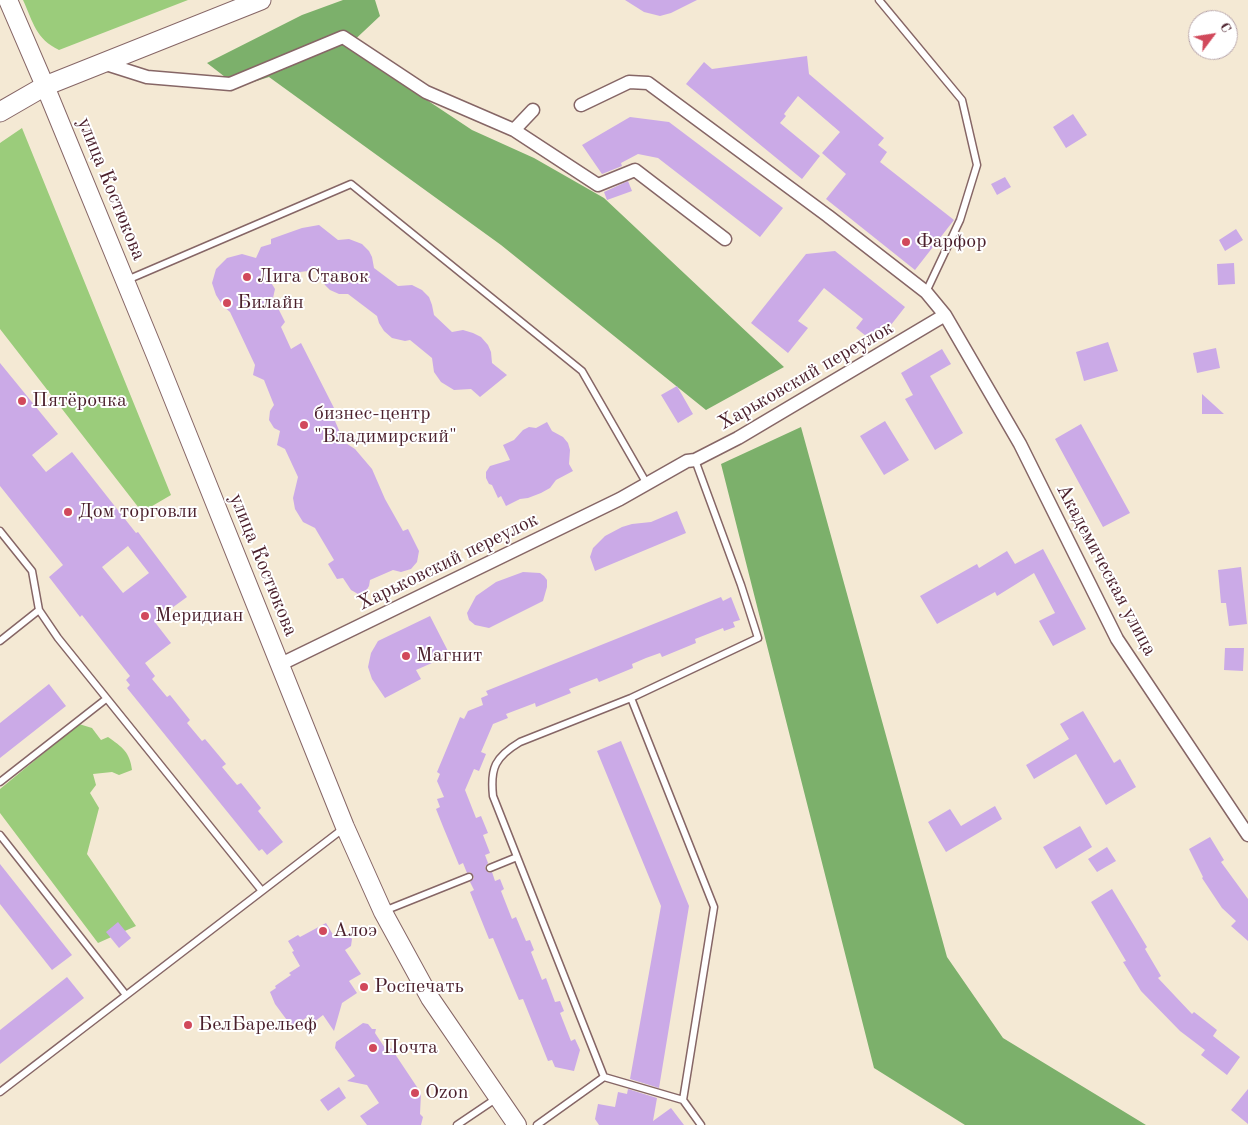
<!DOCTYPE html>
<html>
<head>
<meta charset="utf-8">
<style>
  body { margin:0 }
  #map { position:relative; width:1248px; height:1125px; overflow:hidden; background:#f4e9d4; font-family:"Old Standard TT",serif }
  canvas { display:block }
  .north { position:absolute; left:1188px; top:10px; width:50px; height:50px; box-sizing:border-box; background:#fff; border:1px solid #b7a5aa; border-radius:50%; rotate:59deg; font-size:14px; font-weight:700; line-height:20px; text-align:center; color:#4a1f2b }
  .north::after { content:''; display:block; margin:auto; width:18px; height:22px; background:#d1495b; clip-path:polygon(50% 0,100% 100%,50% 72%,0 100%) }
</style>
</head>
<body>
<div id="map">
<canvas width="1248" height="1125"></canvas>
<div class="north">С</div>
</div>
<script>
const ctx = document.querySelector('canvas').getContext('2d');
ctx.lineJoin = 'round';
function fill(path, color) { ctx.fillStyle = color; ctx.fill(path, 'evenodd'); }
function strokePath(path, color, width, dash) { ctx.strokeStyle = color; ctx.lineWidth = width; ctx.lineCap = dash ? 'butt' : 'round'; ctx.setLineDash(dash || []); ctx.stroke(path); }
function label(font, color, halo, rows, align = 'center') {
  ctx.font = font + ' "Old Standard TT",serif'; ctx.lineWidth = 4; ctx.setLineDash([]); ctx.textBaseline = 'middle'; ctx.strokeStyle = halo; ctx.fillStyle = color; for (const [text, x, y, turn = 0] of rows) {
    ctx.save(); ctx.translate(x, y); ctx.rotate((+turn || 0) * Math.PI / 180); ctx.textAlign = isNaN(turn) ? turn : align; if (halo) ctx.strokeText(text, 0, 0); ctx.fillText(text, 0, 0); ctx.restore();
  }
}
const green = new Path2D(`
  M23,0h165l-129,50c-23,-11 -26,-28 -36,-50z
  M22,128l149,367 -29,17 -142,-183v-186z
  M79,724l13,4 9,12 7,-3c14,10 22,15 24,33l-13,5 -7,-3 -19,2 3,11 -6,8 9,15 -12,46 49,72 -38,17 -98,-130v-24z`);
const forest = new Path2D(`
  M343,0h32l5,16 -33,31 125,83 62,28 70,40 180,169 -78,43 -205,-165 -232,-168 -31,10 -31,-24 95,-48z
  M801,427l146,530 56,81 143,87h-181l-91,-57 -153,-604z`);
const building = new Path2D(`
  M625,0h72l-26,13 -11,3 -16,-4z
  M807,56l2,18 75,64 -6,7 9,7 -7,10 74,58 -39,50 -89,-71 20,-25 -24,-21 18,-21 -42,-36 -14,18 2,2 -6,7 40,33 -18,23 -116,-95 18,-22 8,7z
  M1073,114l14,21 -21,13 -13,-21z
  M630,117l39,5 114,86 -23,29 -102,-79 -20,-4 -17,9 1,3 -20,8 -20,-29z
  M1005,177l6,10 -14,8 -6,-11z
  M628,181l4,10 -25,9 -3,-8z
  M319,225l19,15 11,-1 13,5 7,7 3,6 2,11 24,18 14,-1 10,5 7,7 3,8 2,10 18,17 11,-2 10,3 8,4 7,8 3,7 1,11 15,12 -27,22 -9,-8 -17,1 -13,-8 -7,-10 -2,-14 -22,-18 -5,1 -13,-3 -8,-7 -5,-8 -2,-7 -29,-22h-9l-9,-4 -5,-5 -9,-15 -49,6 8,13 -2,9 12,24 -4,5 10,22 10,-6 33,65 1,13 9,21 11,7 17,20 13,30 18,32 5,-2 11,22 -2,11 -6,7 -10,3 -8,-2 -23,10 -1,6 -3,5 -8,3 -7,-4 -8,-12 -6,1 -9,-15 6,-4 -19,-32 -12,-6 -8,-13 -2,-11 5,-21 -13,-28 -8,-4 3,-14 -6,-3 -5,-8 1,-9 4,-6 -10,-25 -11,-5 2,-10 -25,-53 -7,-6 -7,-11 -4,-12 4,-14 11,-11 15,-4 14,4 5,-11 10,-3v-5l31,-11z
  M1236,229l7,11 -18,11 -6,-11z
  M835,251l70,56 -29,37 -20,-16 7,-9 -39,-31 -26,33 10,7 -20,25 -37,-30 55,-69z
  M1234,263l1,21 -17,1 -1,-21z
  M1108,342l10,29 -34,10 -8,-29z
  M1216,348l4,20 -23,5 -4,-20z
  M942,349l9,15 -21,12 33,57 -28,17 -30,-51 8,-4 -12,-22z
  M0,363l58,71 -26,21 14,17 26,-20 64,81 2,-1 49,65 -33,24 17,22 -26,20 10,13 -3,3 15,18 3,-2 20,25 -3,3 15,18 3,-2 21,25 -4,3 15,18 4,-2 20,25 -3,3 25,31 -16,13 -5,-6 -3,2 -132,-163 3,-3 -4,-5 4,-4 -48,-61 -2,2 -31,-40 14,-12 -63,-79zM128,546l21,27 -26,20 -21,-26z
  M677,386l16,28 -15,9 -17,-28z
  M1202,394l22,20h-22z
  M885,421l24,39 -25,15 -24,-39z
  M547,422l5,9 11,6 5,6 2,7 -1,14 4,7 -17,9 -6,8 -9,5 -13,5 -8,1 -14,7 -5,-10 -3,2 -6,-13 -3,-1 -3,-6v-6l4,-6 20,-6 -7,-15 11,-5 9,-10 6,-3 7,1z
  M1081,424l49,89 -27,14 -48,-88z
  M677,511l9,22 -91,38 -5,-14 3,-9 12,-12 17,-9 10,-3 19,-2z
  M1043,549l43,80 -33,17 -14,-25 16,-8 -21,-40 -37,23 -2,-4 -58,32 -17,-28 57,-32 2,4 28,-17 8,13z
  M1241,567l6,57 -18,2 -3,-23h-5l-3,-33z
  M523,572l17,1 4,3 3,4v7l-4,14 -54,27 -14,-3 -6,-5 -2,-7 9,-17 20,-14z
  M721,597l2,4 8,-4 9,23 -7,2 2,5 -11,4 -1,-3 -28,11 1,4 -34,14 -2,-4 -14,5 -14,6 1,4 -34,14 -2,-4 -28,11 2,4 -35,14 -1,-4 -29,11 2,4 -15,6 -12,28 5,2 -7,17 -5,-2 -9,21 11,28 5,-2 7,17 -5,2 7,18 -5,2 3,8 -3,4 1,3 3,3 3,-1 3,9 5,-2 4,10 -3,2 11,28 4,-2 10,24 4,-1 4,10 -3,2 11,28 4,-2 9,24 5,-1 4,10 -4,2 11,28 4,-2 5,11 -6,21 -19,-4 -3,-7 -4,1 -25,-62 -4,1 -26,-62 -4,1 -19,-47 4,-2 -4,-8 4,-4 -1,-3 -3,-3 -3,1 -4,-10 -4,2 -15,-36 -8,-20 4,-2 -3,-8 7,-2 -7,-16 3,-7 -3,-2 23,-55 4,2 4,-8 15,-6 -2,-7 7,-3 -2,-4z
  M430,616l20,39 -34,15 5,9 -36,19 -13,-19 -4,-12 3,-14 7,-12z
  M1225,648h19l-1,23 -19,-1z
  M49,684l17,22 -66,52v-35z
  M1083,711l31,52 6,-4 16,28 -30,18 -30,-51 -42,25 -8,-14 43,-26 -9,-15z
  M621,741l68,165 -30,182 -29,-9 31,-173 -64,-155z
  M995,806l7,13 -56,33 -18,-30 22,-13 11,17z
  M1080,826l12,21 -36,22 -13,-22z
  M1210,837l14,23 -3,2 27,37v42l-17,-15 5,-5 -14,-13 -20,-30 1,-1 -14,-28z
  M1107,847l9,14 -19,11 -9,-13z
  M0,864l72,91 -20,15 -52,-66z
  M1112,889l35,58 -2,2 16,27 -3,2 34,36 2,-2 23,18 -4,6 27,21 -13,18 -26,-20 4,-5 -25,-19 -39,-40 -18,-29 3,-1 -35,-59z
  M118,922l13,16 -12,10 -13,-16z
  M326,923l9,15 11,-7 6,8 -1,7 -6,4 16,24 -12,7 8,12 -15,10 -8,28 -11,-16 -9,7 -5,-6 -17,11 -17,-23 -5,-12 6,-4 -1,-2 16,-11 -2,-2 11,-7 -8,-14 2,-1 -6,-10 10,-6 2,2z
  M67,977l17,21 -84,66v-34z
  M363,1023l5,1 4,5h4l-1,4 12,18 4,-3 30,45 -1,21 3,3 -2,8h-54l-7,-9 19,-13 -12,-18 -20,-4 8,-5 -20,-28 1,-6z
  M339,1087l7,11 -18,13 -8,-11z
  M628,1089l29,9 -4,23 18,-13 13,17h-85l-4,-6 3,-15 17,3 3,-15 9,2z
  M1248,1089v35l-17,-14z`);
const service = new Path2D(`
  M879,0l83,100 15,65 -17,55 -34,72
  M127,280l224,-96 231,187 65,113
  M0,531l32,40 7,39 19,28 204,253 82,-63
  M0,641l39,-31
  M631,698l83,209 -31,193
  M0,782l106,-83
  M0,835l126,160
  M490,868l27,-11
  M384,911l85,-34
  M604,1077l-111,-281c-3,-28 2,-39 27,-54l111,-44 127,-60 -17,-53 -46,-125
  M604,1077l79,23 18,25
  M0,1092l262,-201
  M457,1125l40,-27
  M537,1125l67,-48`);
const minor = new Path2D(`
  M103,63l44,14 83,7 113,-47 83,55 88,38 19,-20
  M514,130l84,55 37,-15 90,69
  M945,315l75,129 97,195 131,196
  M281,664l339,-165 67,-38 8,-1 43,-22 207,-123 -19,-23 -98,-76 -180,-133 -19,-1 -48,23`);
const secondary = new Path2D(`
  M8,0l37,86 111,270 189,471 38,85 47,86 87,127`);
const primary = new Path2D(`
  M0,112l45,-26 216,-86`);
const markers = [
  [906,242,5,"#d1495b"],
  [247,277,5,"#d1495b"],
  [227,303,5,"#d1495b"],
  [22,401,5,"#d1495b"],
  [304,425,5,"#d1495b"],
  [68,512,5,"#d1495b"],
  [145,616,5,"#d1495b"],
  [406,656,5,"#d1495b"],
  [323,931,5,"#d1495b"],
  [364,987,5,"#d1495b"],
  [188,1025,5,"#d1495b"],
  [373,1048,5,"#d1495b"],
  [415,1093,5,"#d1495b"]
];
const streetNames = [
  ["улица Костюкова",111,189,68],
  ["Харьковский переулок",806,376,-30],
  ["Харьковский переулок",448,562,-26],
  ["улица Костюкова",263,565,68],
  ["Академическая улица",1106,570,62]
];
const poiNames = [
  ["Фарфор",916,242],
  ["Лига Ставок",257,277],
  ["Билайн",237,303],
  ["Пятёрочка",32,401],
  ["бизнес-центр",314,414],
  ["\"Владимирский\"",314,437],
  ["Дом торговли",78,512],
  ["Меридиан",155,616],
  ["Магнит",416,656],
  ["Алоэ",333,931],
  ["Роспечать",374,987],
  ["БелБарельеф",198,1025],
  ["Почта",383,1048],
  ["Ozon",425,1093]
];
fill(green, '#9bcc7b');
fill(forest, '#7cb06b');
fill(building, '#cbaae7');
strokePath(service, '#866666', 9);
strokePath(minor, '#866666', 15);
strokePath(secondary, '#866666', 20);
strokePath(primary, '#866666', 21);
strokePath(service, '#fff', 6);
strokePath(minor, '#fff', 12);
strokePath(secondary, '#fff', 18);
strokePath(primary, '#fff', 19);
for (const [x, y, r, color] of markers) { const dot = new Path2D(); dot.arc(x, y, r, 0, 2 * Math.PI); ctx.fillStyle = color; ctx.fill(dot); strokePath(dot, '#fff', 2); }
label('20px', '#4a1f2b', '#fff', streetNames);
label('20px', '#4a1f2b', '#fff', poiNames, 'left');
</script>
</body>
</html>
